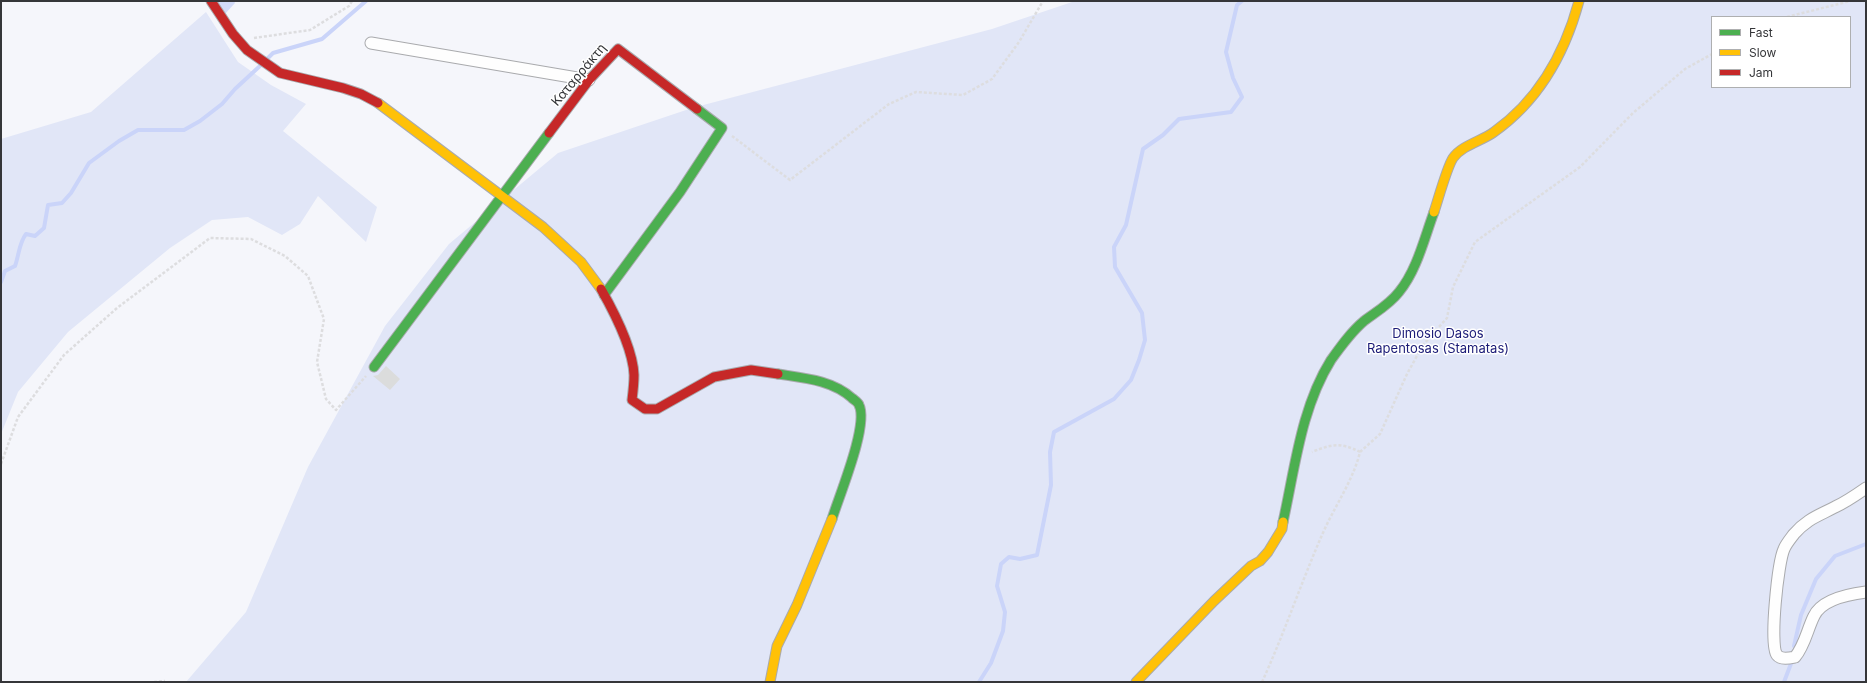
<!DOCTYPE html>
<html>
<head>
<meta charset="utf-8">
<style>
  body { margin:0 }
  #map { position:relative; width:1867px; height:683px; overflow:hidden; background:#f5f6fb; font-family:Inter,sans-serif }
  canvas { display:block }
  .frame { position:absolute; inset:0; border:2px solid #353639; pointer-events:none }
  .legend { position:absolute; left:1711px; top:16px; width:140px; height:72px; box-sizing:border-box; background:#fff; border:1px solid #aeafb0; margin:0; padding:5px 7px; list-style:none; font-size:12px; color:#353639 }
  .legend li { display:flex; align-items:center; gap:8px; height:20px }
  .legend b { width:20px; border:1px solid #aeafb0 }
</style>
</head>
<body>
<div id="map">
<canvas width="1867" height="683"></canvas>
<div class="frame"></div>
<ul class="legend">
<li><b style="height:5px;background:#4caf50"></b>Fast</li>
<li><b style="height:5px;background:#ffc107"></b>Slow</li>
<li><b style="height:5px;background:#c62828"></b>Jam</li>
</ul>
</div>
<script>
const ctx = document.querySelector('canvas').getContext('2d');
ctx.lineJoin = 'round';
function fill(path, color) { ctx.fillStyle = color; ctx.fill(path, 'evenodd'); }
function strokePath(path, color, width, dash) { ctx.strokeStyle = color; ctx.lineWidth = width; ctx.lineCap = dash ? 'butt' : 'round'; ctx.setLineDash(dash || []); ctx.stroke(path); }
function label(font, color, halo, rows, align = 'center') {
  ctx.font = font + ' Inter,sans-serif'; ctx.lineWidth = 3; ctx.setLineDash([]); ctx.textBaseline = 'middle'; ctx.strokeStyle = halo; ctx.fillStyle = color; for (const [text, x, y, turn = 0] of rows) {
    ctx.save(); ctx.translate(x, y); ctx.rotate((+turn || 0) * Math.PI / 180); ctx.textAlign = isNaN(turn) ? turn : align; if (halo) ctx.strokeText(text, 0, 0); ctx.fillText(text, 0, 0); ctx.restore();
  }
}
const green = new Path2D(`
  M1075,1h791v681h-1680l60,-70 62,-145 77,-141 64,-82 109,-91 134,-45 300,-79zM1712,17h138v70h-138z
  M206,12l32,50 33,23 35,19 -23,27 94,76 -11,35 -48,-46 -18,28 -18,11 -34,-18 -36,3 -42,28 -102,84 -50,60 -17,42v-295l90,-27z`);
const forest = new Path2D(`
  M217,1h17l1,2 -10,11z`);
const stream = new Path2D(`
  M266,60l7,-7 49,-14 44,-38
  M1,282l4,-11 10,-5c4,-11 4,-23 11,-32l9,2 9,-8 4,-23 14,-2 9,-10 18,-30 30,-22 19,-11h46l16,-9 22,-17 13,-15 26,-24
  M1794,646l7,-31 15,-36 19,-23 31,-12
  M979,682l12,-19 12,-32 2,-19 -8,-26 4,-22 8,-7 11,2 17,-4 14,-70 -1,-33 4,-20 60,-33 17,-19 8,-20 6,-20 -3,-27 -27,-46 -1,-20 12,-22 17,-76 20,-14 16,-16 52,-7 11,-15 -9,-19 -7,-26 11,-47 5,-4
  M1784,682l8,-21`);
const building = new Path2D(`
  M386,366l14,13 -10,11 -17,-14 5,-1z`);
const path = new Path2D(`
  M1787,17l63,-16
  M254,38l56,-8 39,-24 3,-5
  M732,136l58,44 99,-76 27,-12 47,3 29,-16 27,-37 24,-41
  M1360,452l20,-18 27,-60 16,-29 24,-27 6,-31 22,-45 105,-75 53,-54 52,-44 27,-15
  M1,464l17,-47 46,-62 53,-47 93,-70 41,1 34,17 23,20 16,43 -7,43 9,37 10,11 30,-34
  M154,682l11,-1
  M1262,682c22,-48 39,-99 60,-147 12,-28 31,-54 38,-83 -20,-10 -28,-8 -48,0`);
const street = new Path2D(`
  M371,43l218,37
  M1866,488c-10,7 -20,14 -31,19 -17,9 -28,12 -41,27 -3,4 -8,10 -10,15 -6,13 -15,96 -7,106 4,5 13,3 18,2 10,-12 12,-27 19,-41 8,-17 36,-22 52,-24`);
const fast = new Path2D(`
  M604,295l76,-103 42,-64 -25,-19
  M374,367l175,-234
  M778,374c26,4 54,6 74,24 2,2 6,4 7,7 10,20 -20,91 -27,114
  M1283,522c12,-54 18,-114 48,-162 10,-14 20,-28 33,-39 12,-9 26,-17 35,-29 18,-22 25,-53 35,-80`);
const slow = new Path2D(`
  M378,103l165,124 38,35 20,27
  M1434,212c4,-12 13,-45 19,-54 9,-13 29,-17 41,-26 45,-32 71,-79 85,-131
  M770,682l7,-36 20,-41 35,-86
  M1136,682l78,-81 37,-35 9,-5 8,-9 14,-23 1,-7`);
const jam = new Path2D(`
  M211,1l22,33 14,16 33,23 63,15 18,6 17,9
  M549,133l40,-53 29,-31 79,60
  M601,289c13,23 32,60 33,86 0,8 -1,17 -2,25l13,9h12l57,-32 37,-7 27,4`);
const streetNames = [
  ["Καταρράκτη",579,75,-50]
];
const parkNames = [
  ["Dimosio Dasos",1438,334],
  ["Rapentosas (Stamatas)",1438,349]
];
fill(green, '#e1e6f7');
fill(forest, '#d3dbf9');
strokePath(stream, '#cad4f9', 4);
fill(building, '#dbdcdc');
strokePath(street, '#a9aaad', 13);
strokePath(fast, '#a9aaad', 11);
strokePath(slow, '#a9aaad', 11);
strokePath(jam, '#a9aaad', 11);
strokePath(path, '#dddddf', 2.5, [3, 2]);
strokePath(street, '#fefefe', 11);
strokePath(fast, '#4caf50', 9);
strokePath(slow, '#ffc107', 9);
strokePath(jam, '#c62828', 9);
label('13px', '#353639', '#fff', streetNames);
label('13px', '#1b1b77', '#fff', parkNames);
</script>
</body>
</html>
